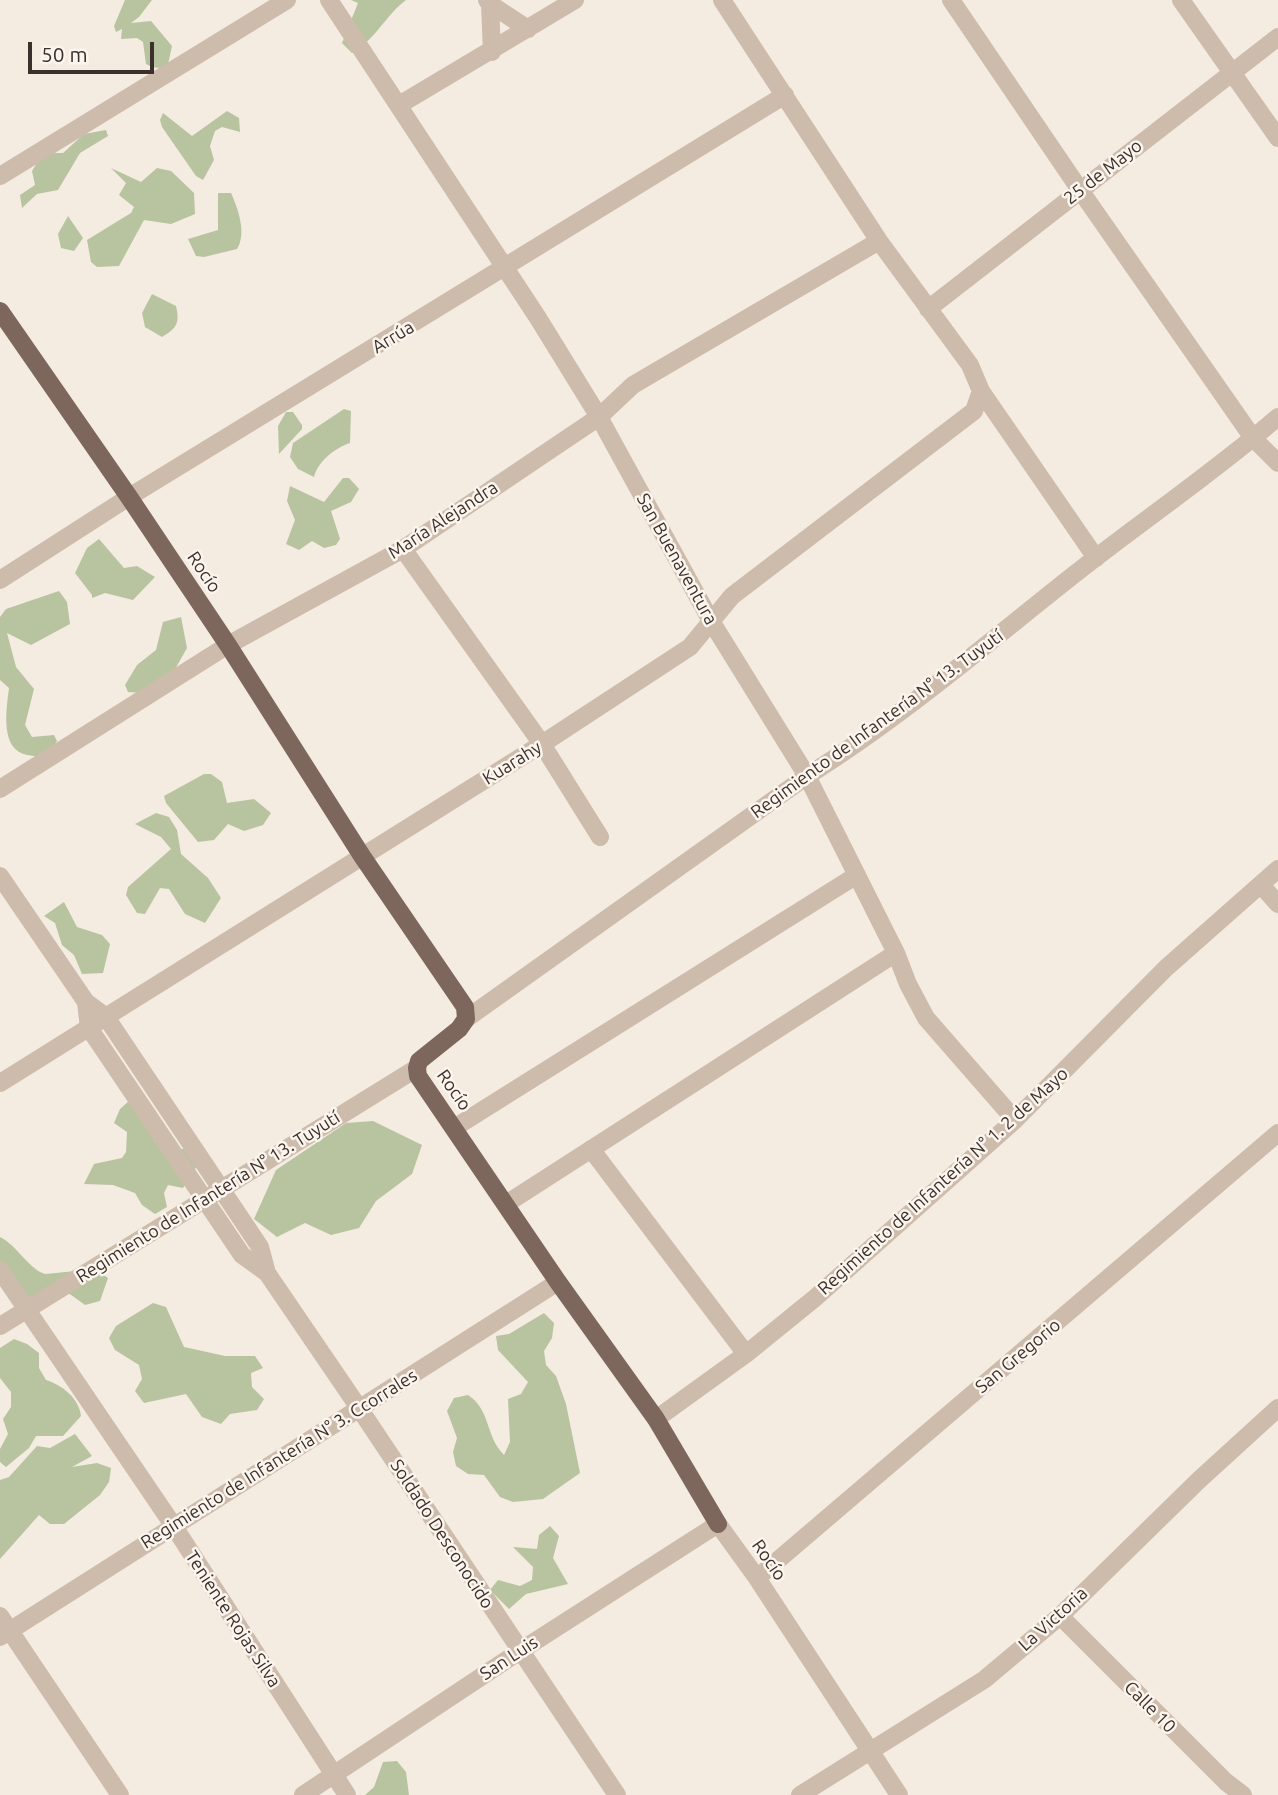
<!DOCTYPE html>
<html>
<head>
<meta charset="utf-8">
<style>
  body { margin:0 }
  #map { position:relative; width:1278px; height:1795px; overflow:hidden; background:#f4ebe1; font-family:Ubuntu,sans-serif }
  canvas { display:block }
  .scale { position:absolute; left:28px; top:42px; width:126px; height:32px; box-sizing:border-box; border:4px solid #3b302b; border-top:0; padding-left:9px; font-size:21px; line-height:24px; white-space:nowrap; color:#3b302b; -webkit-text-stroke:5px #fbf5ee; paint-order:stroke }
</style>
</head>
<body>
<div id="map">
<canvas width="1278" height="1795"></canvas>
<div class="scale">50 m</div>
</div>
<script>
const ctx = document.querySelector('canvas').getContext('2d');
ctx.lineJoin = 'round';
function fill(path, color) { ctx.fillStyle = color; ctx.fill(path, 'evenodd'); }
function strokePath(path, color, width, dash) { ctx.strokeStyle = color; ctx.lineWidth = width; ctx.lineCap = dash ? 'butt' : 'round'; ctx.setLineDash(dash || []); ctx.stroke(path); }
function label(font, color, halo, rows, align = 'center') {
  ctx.font = font + ' Ubuntu,sans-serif'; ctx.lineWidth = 5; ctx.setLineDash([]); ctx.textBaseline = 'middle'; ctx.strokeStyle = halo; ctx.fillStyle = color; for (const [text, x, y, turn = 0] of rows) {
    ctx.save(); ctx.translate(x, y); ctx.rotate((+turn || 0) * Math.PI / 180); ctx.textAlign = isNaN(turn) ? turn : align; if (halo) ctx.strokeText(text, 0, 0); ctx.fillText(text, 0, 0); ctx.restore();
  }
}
const green = new Path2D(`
  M125,0h27l-13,17 -8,6 20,-2 21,25 -5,23 -15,-2 -6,-3 -3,-22 -6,-4 -16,1 1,-10 -6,3 -2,-6z
  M351,0h55c-20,15 -31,40 -54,53l-10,-10 16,-40z
  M227,111l12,7 1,14 -18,-5 -7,4 -5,15 4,14 -11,20 -7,-4 -34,-49 -2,-7 3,-7 29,23z
  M106,130l2,6 -28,17 -22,37 -21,4 -15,14 -2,-13 15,-10 -3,-14 11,-18h20l21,-19z
  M111,168l30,14 16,-14 14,3 23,22 1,21 -24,10 -27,-4 -25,46 -22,1 -6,-5 -4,-22 44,-27 3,-6 -15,-12 7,-12z
  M218,193h13c7,16 16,40 6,56l-33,8 -8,-1 -8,-17 30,-9z
  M68,216l15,22 -9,13 -13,-3 -3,-14z
  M152,294l24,12c4,17 1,22 -14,31l-17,-10 -3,-14z
  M344,409l7,2 -1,32c-15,5 -32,18 -36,34l-16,-8 -8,-12 3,-14z
  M286,412h7l9,13v4l-23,25 -1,-28z
  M343,478h6l10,11 -8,13 -20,9 9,28 -4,6 -12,3 -12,-7 -13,9 -13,-6 9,-24 -8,-19 3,-15 34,16z
  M99,539l25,29 13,-2 18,11 -22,23 -28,-7 -13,5v-3l-17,-22 12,-25z
  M59,591l8,11 3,22 -39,21 -24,-12 9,34 18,22 -9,36 7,12 22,-2 3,6 -8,15c-8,2 -14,0 -22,-1 -27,-6 -21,-43 -18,-67l-9,-8v-63l6,-8z
  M181,617l6,31 -17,30 -28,15 -14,-1 -3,-7 12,-20 19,-15 7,-28z
  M204,774h7l11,8 5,21 27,-4 17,14 -8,12 -19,6 -16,-7 -14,16 -16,2 -32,-39 -2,-7z
  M156,813l13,4 8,13 4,24 27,24 13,20 -16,25 -20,-9 -16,-25 -9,-1 -15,26 -8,-1 -11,-18 2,-8 43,-38 -10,-12 -26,-13z
  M64,902l13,25 25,8 8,9 -7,29 -21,1 -8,-19 -12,-10 -7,-22 -11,-7z
  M130,1100l26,11 -2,30 12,8h19l12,17 -14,22 -15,-3 -4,8 3,14 -12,7 -13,-9 -7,-12 -22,-8 -29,-1 10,-20 28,-6 4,-6 1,-20 -13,-9 6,-14z
  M373,1121l49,24 -10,29 -36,27 -17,27 -28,7 -26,-12 -28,14 -23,-18 22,-49 70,-47z
  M0,1237c17,8 30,34 46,37l49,-5 13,9 -8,23 -15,4 -18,-13 -35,11 -32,-30z
  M153,1303l13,4 18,40 41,9h30l8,12 -12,5 1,14 12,12 -7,11 -27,4 -9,10 -19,-7 -16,-23 -42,9 -9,-12 7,-12 -3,-14 -24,-15 -6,-12 7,-12z
  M544,1313l10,10 -2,15 -8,13 2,14 10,11 10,28 14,69 -37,26 -30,3 -13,-5 -16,-22 -16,-1 -12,-8 -3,-14 4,-14 -10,-27 7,-13 14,-3c23,15 17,41 36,60l6,-13 -2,-43 13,-5 7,-12 -30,-32 -2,-14 13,-2z
  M14,1339l13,5 12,9v15l7,12c16,5 33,18 35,36l-18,20h-27l-7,12 -23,19 -6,-5v-13l8,-15 -5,-15 8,-12v-15l-11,-14v-30z
  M75,1434l17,22 -20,11 25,-4 14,5 -2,14 -9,13 -36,29h-14l-11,-9 -39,44v-79l9,-3 28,-31 13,2z
  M550,1526l9,10 -6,22 15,26 -42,10 -17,15 -19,-19 8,-10 22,6 12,-6 1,-13 -20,-20 24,2 2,-14z
  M397,1761l9,11 3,23h-44l9,-8 9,-25z`);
const minor = new Path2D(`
  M329,0l209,318 61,99 112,204 96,155 89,177 12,31 18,34 89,102
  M487,0l3,4 2,48
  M722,0l157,241 91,124 11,26 115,167
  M951,0l129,190 173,248 25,25
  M1181,0l97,138
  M490,4l38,25
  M399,105l176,-105
  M0,176l287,-176
  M928,309l350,-272
  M403,549l139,195 58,93
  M0,580l129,-83 656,-402
  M0,789l228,-144 175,-96 196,-132 34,-32 246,-144
  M0,876l86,126 20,15 154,230 7,26
  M1261,885l17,19
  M86,1002l3,26 153,227 25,18 92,135 258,387
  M466,1019l341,-243c93,-58 178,-131 264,-199 68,-54 141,-103 207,-160
  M0,1083l542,-339 148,-97 42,-51 242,-185 7,-20
  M454,1128l403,-253
  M591,1149l155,205
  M506,1204l390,-251
  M0,1270l173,255 174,270
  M0,1326l417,-258
  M656,1419l90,-65 69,-56 200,-178 151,-152 112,-99
  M757,1578l521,-445
  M0,1616l120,179
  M1060,1616l166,166 17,13
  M0,1637l558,-355
  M303,1795l217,-144 198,-127 39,54 142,217
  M800,1795l185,-116 75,-63 139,-136 79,-72`);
const major = new Path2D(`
  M0,311l129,186 99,148 134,211 103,151 1,12 -7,10 -40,32 -2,7 1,8 140,206 98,137 62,105`);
const streetNames = [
  ["25 de Mayo",1103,172,-38],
  ["Arrúa",393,337,-31],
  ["María Alejandra",443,520,-33],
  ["San Buenaventura",677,559,61],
  ["Rocío",204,572,56],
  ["Regimiento de Infantería N° 13. Tuyutí",877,724,-36],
  ["Kuarahy",512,763,-32],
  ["Rocío",454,1090,55],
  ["Regimiento de Infantería N° 1. 2 de Mayo",943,1181,-42],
  ["Regimiento de Infantería N° 13. Tuyutí",208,1197,-32],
  ["San Gregorio",1018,1356,-40],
  ["Regimiento de Infantería N° 3. Ccorrales",279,1459,-32],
  ["Soldado Desconocido",442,1534,57],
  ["Rocío",769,1560,55],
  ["Teniente Rojas Silva",233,1619,57],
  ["La Victoria",1053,1619,-42],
  ["San Luis",509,1658,-33],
  ["Calle 10",1150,1707,45]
];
fill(green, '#b8c4a0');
strokePath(minor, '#cdbbac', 18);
strokePath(major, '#7d675c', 18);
label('18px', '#3b302b', '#fbf5ee', streetNames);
</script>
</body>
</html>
